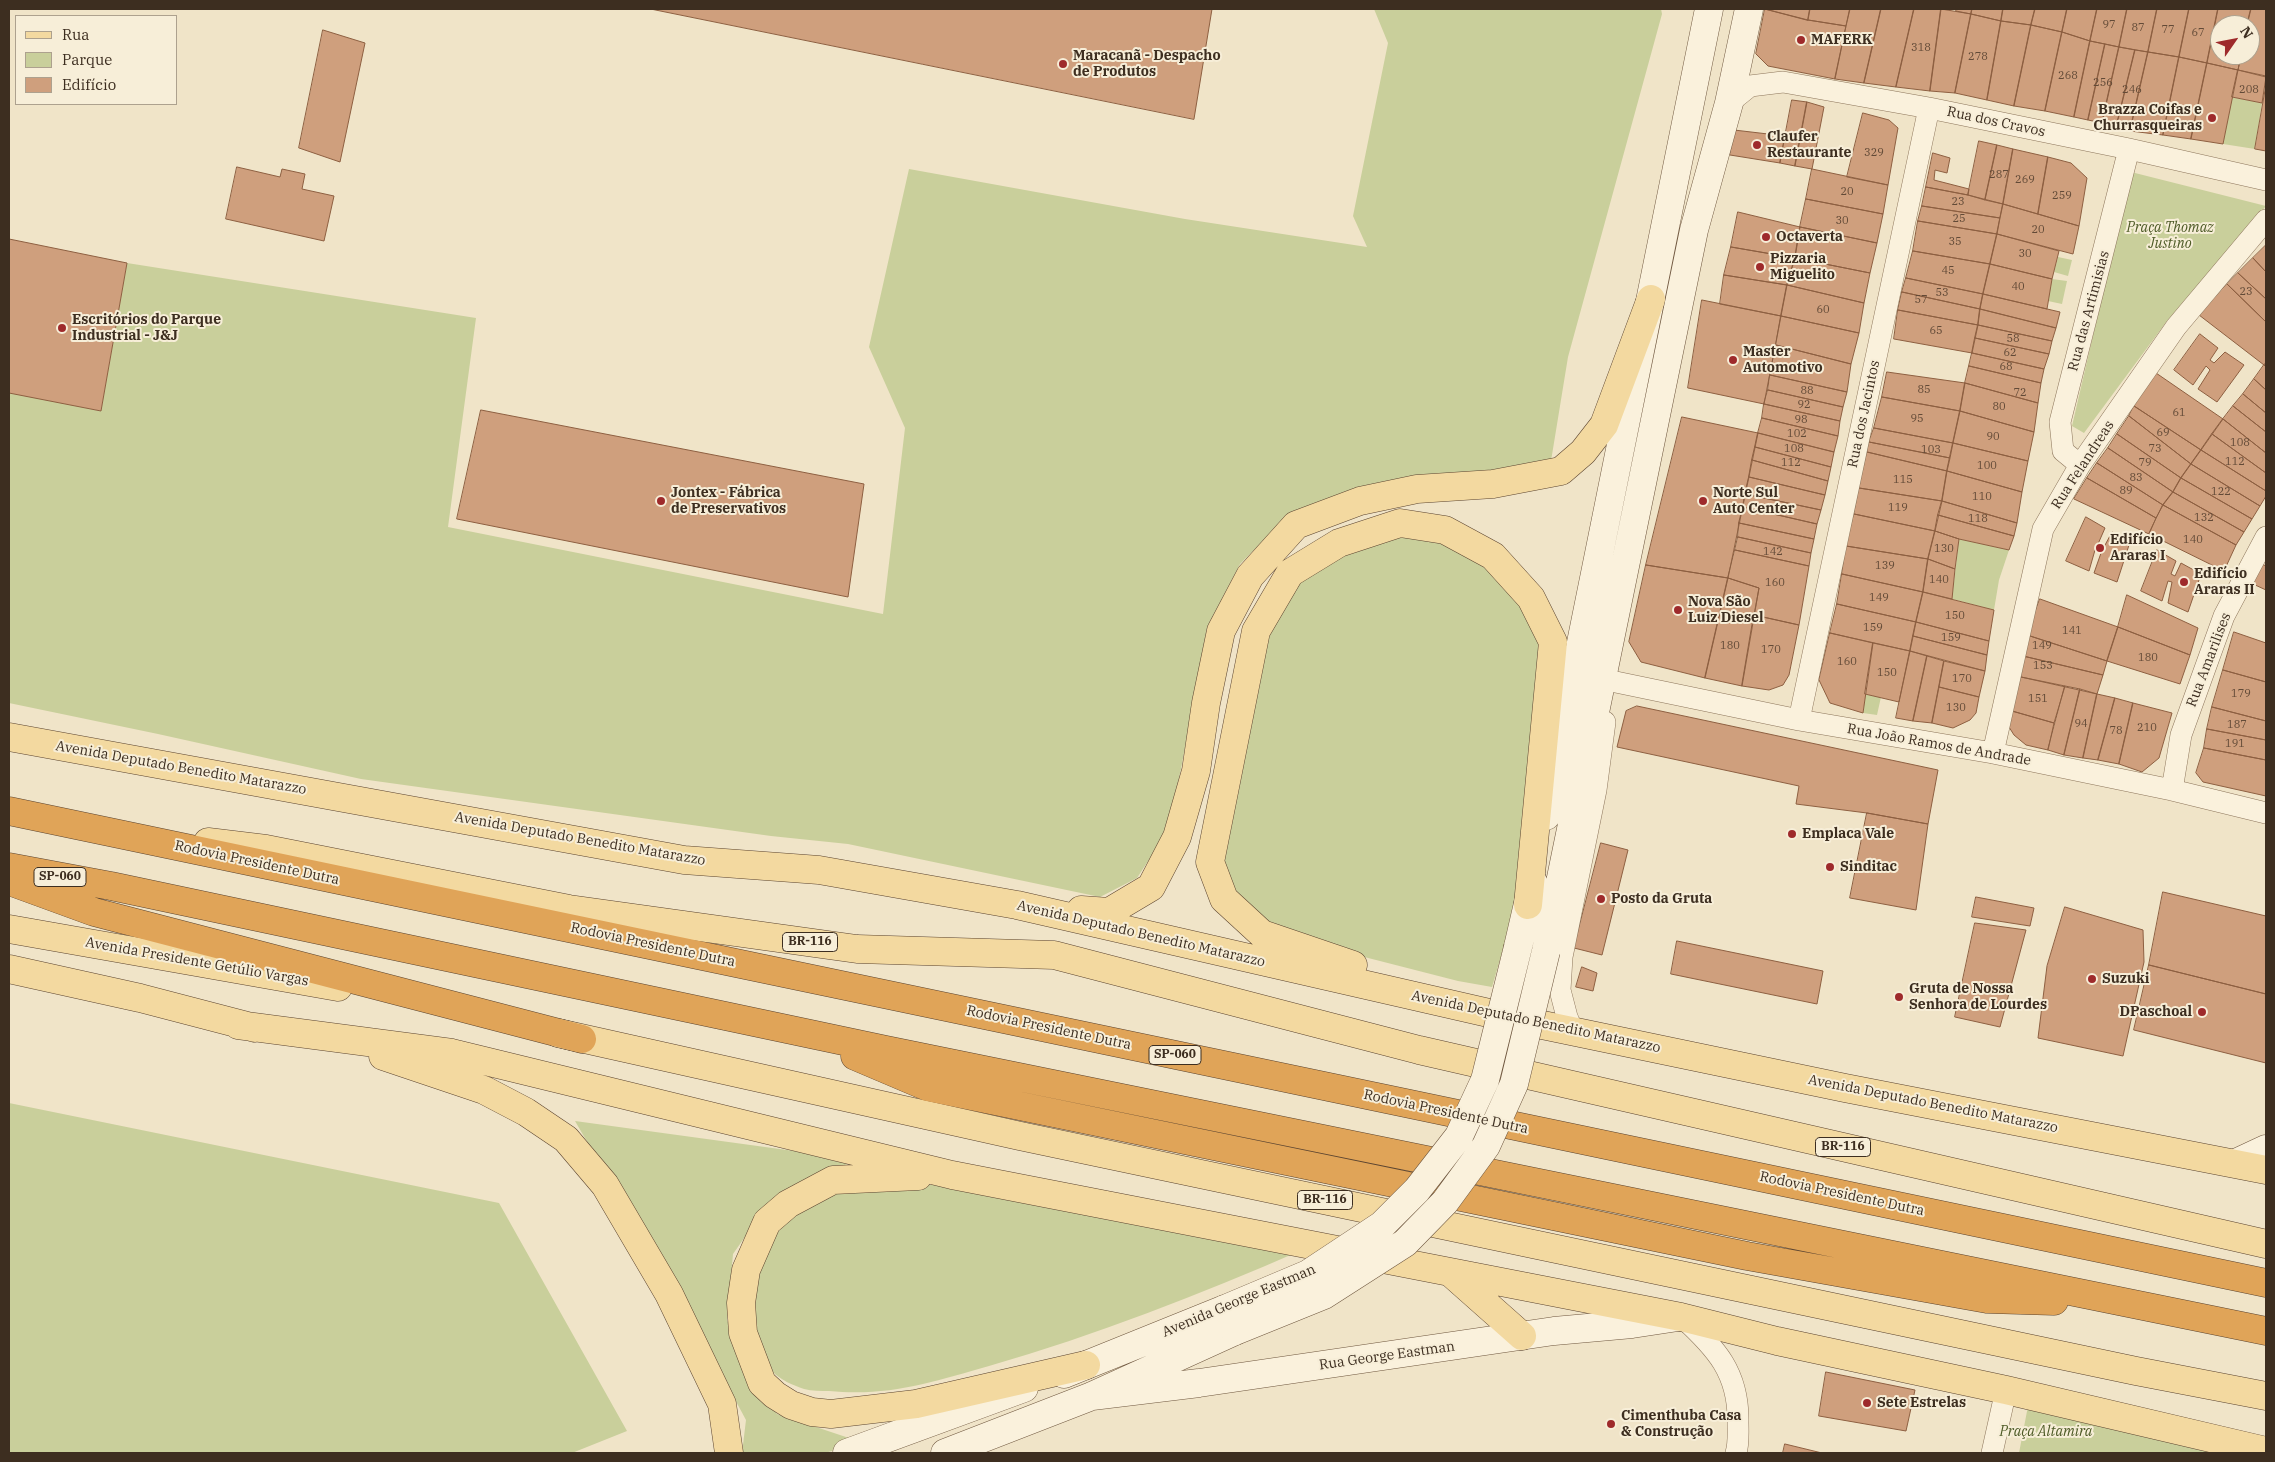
<!DOCTYPE html>
<html>
<head>
<meta charset="utf-8">
<style>
  body { margin:0 }
  #map { position:relative; width:2275px; height:1462px; overflow:hidden; background:#f0e4c8; font-family:"IBM Plex Serif",serif }
  canvas { display:block }
  .frame { position:absolute; inset:0; border:10px solid #3d2e20; pointer-events:none }
  .legend { position:absolute; left:15px; top:15px; width:162px; height:90px; box-sizing:border-box; background:#f7eed8; border:1px solid #ada18e; margin:0; padding:6px 9px; list-style:none; font-size:15px; color:#3d2e20 }
  .legend li { display:flex; align-items:center; gap:10px; height:25px }
  .legend b { width:25px; border:1px solid #ada18e }
  .north { position:absolute; left:2210px; top:15px; width:50px; height:50px; box-sizing:border-box; background:#f7eed8; border:1px solid #ada18e; border-radius:50%; rotate:57deg; font-size:14px; font-weight:700; line-height:20px; text-align:center; color:#3d2e20 }
  .north::after { content:''; display:block; margin:auto; width:18px; height:22px; background:#9e2a2b; clip-path:polygon(50% 0,100% 100%,50% 72%,0 100%) }
</style>
</head>
<body>
<div id="map">
<canvas width="2275" height="1462"></canvas>
<div class="frame"></div>
<ul class="legend">
<li><b style="height:6px;background:#f3d9a0"></b>Rua</li>
<li><b style="height:14px;background:#c9cf9b"></b>Parque</li>
<li><b style="height:14px;background:#cf9f7d"></b>Edifício</li>
</ul>
<div class="north">N</div>
</div>
<script>
const ctx = document.querySelector('canvas').getContext('2d');
ctx.lineJoin = 'round';
function fill(path, color) { ctx.fillStyle = color; ctx.fill(path, 'evenodd'); }
function strokePath(path, color, width, dash) { ctx.strokeStyle = color; ctx.lineWidth = width; ctx.lineCap = dash ? 'butt' : 'round'; ctx.setLineDash(dash || []); ctx.stroke(path); }
function label(font, color, halo, rows, align = 'center') {
  ctx.font = font + ' "IBM Plex Serif",serif'; ctx.lineWidth = 4; ctx.setLineDash([]); ctx.textBaseline = 'middle'; ctx.strokeStyle = halo; ctx.fillStyle = color; for (const [text, x, y, turn = 0] of rows) {
    ctx.save(); ctx.translate(x, y); ctx.rotate((+turn || 0) * Math.PI / 180); ctx.textAlign = isNaN(turn) ? turn : align; if (halo) ctx.strokeText(text, 0, 0); ctx.fillText(text, 0, 0); ctx.restore();
  }
}
const green = new Path2D(`
  M1374,9h287l1,5 -94,343 -17,104 -262,54 -49,49 -33,64 -26,141 -14,63 -30,46 -37,19 -252,-53 -77,-8 -410,-57 -203,-45 -149,-31v-311l92,19 26,-148 349,55 -28,209 435,87 22,-186 -36,-81 40,-178 276,50 182,28 -14,-31 35,-173z
  M2232,97l30,6 -7,46 -32,-5z
  M2131,172l135,34 -99,115 -83,112 -12,-7z
  M2058,257l14,3 -4,16 -14,-4z
  M2052,279l15,2 -5,23 -14,-3z
  M1401,534l41,6 44,24 36,39 20,42 -27,263 -23,79 -34,-6 -121,-31 -69,-25 -35,-32 -12,-31 45,-228 31,-53 46,-28z
  M1959,539l50,11 -10,30 -5,30 -42,-11z
  M1865,694l16,3 -4,18 -14,-2z
  M9,1103l490,100 128,228 -55,22h-563z
  M575,1121l285,39 -49,16 -43,28 -35,50 -6,66 20,47 30,47 84,28 -36,11h-83l4,-33 -35,-65z
  M888,1185h49l365,65c-103,45 -206,85 -313,116 -56,16 -101,31 -160,25 -8,0 -17,0 -25,-2 -11,-4 -24,-9 -32,-18 -7,-9 -10,-21 -13,-31 -13,-47 2,-105 46,-133 26,-16 53,-18 83,-22z
  M2028,1406l201,47h-210z`);
const building = new Path2D(`
  M651,9h561l-18,110z
  M1765,9h45l-2,11z
  M1765,9l43,11 38,6 -11,53 -67,-13 -12,-12z
  M1810,9h40l-4,17 -38,-6z
  M1850,9h31l-17,74 -29,-4z
  M1881,9h33l-18,78 -32,-4z
  M1914,9h27l-11,82 -34,-4z
  M1941,9l30,5 -16,79 -25,-2z
  M1957,9h15l-1,5 -15,-3z
  M1972,9h31l-2,12 -30,-7z
  M2003,9h32l-4,16 -30,-4z
  M2035,9h32l-5,23 -31,-7z
  M2067,9h30l-7,32 -28,-9z
  M2097,9h30l-8,38 -29,-6z
  M2127,9h30l-9,43 -29,-5z
  M2157,9h32l-10,48 -31,-5z
  M2189,9h29l-11,54 -28,-6z
  M2218,9h33l-4,16h-27v30h21l-3,15 -31,-7z
  M2251,9h15v67l-28,-6 3,-15h9v-30h-3z
  M1971,14l30,7 -14,79 -32,-7z
  M2001,21l30,4 -17,81 -27,-6z
  M2031,25l31,7 -17,79 -31,-5z
  M323,30l42,13 -25,119 -41,-14z
  M2062,32l28,9 -16,76 -29,-6z
  M2090,41l15,3 -17,76 -14,-3z
  M2105,44l14,3 -17,76 -14,-3z
  M2119,47l16,3 -19,78 -14,-5z
  M2135,50l13,2 -18,79 -14,-3z
  M2148,52l31,5 -16,78 -33,-4z
  M2179,57l28,6 -16,76 -28,-4z
  M2207,63l31,7 -15,74 -32,-5z
  M2238,70l28,7 -4,26 -30,-6z
  M2266,85v66l-11,-2z
  M1792,100l15,2 -12,64 -15,-3z
  M1807,102l17,5 -12,62 -17,-3z
  M1863,113l26,7 9,8 -10,57 -41,-8z
  M1734,130l51,6 -5,27 -50,-8z
  M1979,141l18,4 -12,55 -17,-5z
  M1997,145l16,4 -10,55 -18,-4z
  M2013,149l35,8 -10,57 -35,-10z
  M1933,153l17,5 -3,15 -12,-3 -1,10 35,9 -1,6 -42,-8z
  M2048,157l23,6 16,15 -8,48 -41,-12z
  M237,167l43,10 2,-8 23,5 -3,15 32,7 -10,45 -98,-22z
  M1812,169l76,16 -5,29 -77,-15z
  M1926,187l42,8 35,9 -3,14 -78,-12z
  M1806,199l77,15 -6,29 -77,-16z
  M2003,204l76,22 -6,28 -76,-20z
  M1922,206l78,12 -3,16 -79,-13z
  M1738,212l62,15 -5,31 -64,-11z
  M1918,221l79,13 -7,30 -77,-13z
  M1800,227l77,16 -7,30 -75,-15z
  M1997,234l62,17 -7,28 -62,-15z
  M9,239l118,24 -26,148 -92,-18z
  M2266,245v27l-13,-14z
  M1731,247l64,11 -8,27 -63,-10z
  M1913,251l77,13 -7,30 -77,-16z
  M1795,258l75,15 -6,30 -77,-18z
  M2253,258l13,14v27l-28,-26z
  M1990,264l62,15 -5,30 -64,-15z
  M2238,273l28,26v23l-39,-38z
  M1724,275l63,10 -6,31 -61,-12z
  M1906,278l77,16 -3,15 -78,-17z
  M2227,284l39,38v40l-2,3 -65,-50z
  M1787,285l77,18 -5,30 -78,-17z
  M1902,292l78,17 -2,16 -80,-15z
  M1983,294l77,18 -4,16 -76,-19z
  M1702,300l79,16 -17,88 -76,-16z
  M1980,309l76,19 -4,13 -74,-16z
  M1898,310l80,15 -6,28 -78,-14z
  M1781,316l78,17 -8,31 -75,-19z
  M1978,325l74,16 -3,13 -74,-16z
  M2200,334l18,14 -8,12 4,3 11,-11 19,13 -27,37 -19,-13 12,-19 -4,-4 -13,19 -19,-15z
  M1975,338l74,16 -5,15 -72,-16z
  M1776,345l75,19 -4,28 -77,-17z
  M1972,353l72,16 -3,14 -72,-17z
  M2264,365l2,2v23l-12,-11z
  M1969,366l72,17 -3,20 -73,-20z
  M1887,372l78,11 -5,28 -78,-14z
  M2156,373l67,46 -22,31 -67,-44z
  M1770,375l77,17 -4,15 -75,-17z
  M2254,379l12,11v23l-23,-19z
  M1965,383l73,20 -4,29 -74,-21z
  M1768,390l75,17 -3,14 -76,-17z
  M2243,394l23,19v19l-33,-26z
  M1882,397l78,14 -7,32 -79,-15z
  M1764,404l76,17 -2,15 -76,-18z
  M2134,406l67,44 -10,14 -62,-48z
  M2233,406l33,26v21l-43,-34z
  M481,410l383,74 -16,113 -391,-78z
  M1960,411l74,21 -6,29 -75,-18z
  M2129,416l62,48 -10,14 -64,-44z
  M1682,417l76,16 -30,145 -82,-13z
  M1762,418l76,18 -4,16 -76,-19z
  M2223,419l43,34v20l-54,-39z
  M1874,428l79,15 -3,15 -81,-16z
  M1758,433l76,19 -3,15 -76,-20z
  M2117,434l64,44 -8,14 -65,-44z
  M2212,434l54,39v18l-65,-41z
  M1869,442l81,16 -3,13 -80,-19z
  M1953,443l75,18 -6,31 -75,-21z
  M1755,447l76,20 -3,14 -76,-21z
  M2108,448l65,44 -10,13 -66,-42z
  M2201,450l65,41v5l-6,10 -69,-42z
  M1867,452l80,19 -5,30 -83,-13z
  M1752,460l76,21 -3,14 -76,-18z
  M2097,463l66,42 -7,13 -69,-40z
  M2191,464l69,42 -8,13 -71,-41z
  M1947,471l75,21 -5,31 -75,-22z
  M1749,477l76,18 -4,15 -76,-16z
  M2087,478l69,40 -7,16 -75,-35z
  M2181,478l71,41 -8,13 -71,-40z
  M1859,488l83,13 -7,30 -81,-17z
  M2173,492l71,40 -8,13 -73,-40z
  M1745,494l76,16 -4,14 -74,-17z
  M1942,501l75,22 -3,13 -76,-21z
  M2163,505l73,40 -12,26 -75,-37z
  M1743,507l74,17 -3,15 -75,-16z
  M1854,514l81,17 -7,28 -82,-13z
  M1938,515l76,21 -5,14 -50,-11 -24,-8z
  M2086,517l19,11 -7,16 6,3 8,-15 18,10 -13,40 -23,-9 7,-20 -6,-3 -6,21 -23,-10z
  M1739,523l75,16 -3,14 -73,-16z
  M1935,531l24,8 -4,30 -27,-10z
  M1738,537l73,16 -2,13 -74,-16z
  M1846,546l82,13 -5,33 -81,-18z
  M1735,550l74,16 -10,59 -45,-10 5,-27 -31,-10z
  M2157,550l19,11 -5,13 4,2 6,-13 20,11 -13,38 -20,-9 4,-21 -4,-1 -6,20 -21,-10z
  M1928,559l27,10 -3,30 -29,-7z
  M2262,564l4,2v24l-13,-6z
  M1646,565l82,13 -23,100 -64,-16 -12,-20z
  M1842,574l81,18 -7,30 -79,-18z
  M1728,578l31,10 -17,98 -37,-8z
  M1923,592l71,18 -5,31 -73,-19z
  M2127,595l71,33 -8,27 -72,-28z
  M2040,599l78,28 -11,34 -80,-26z
  M1837,604l79,18 -6,29 -80,-18z
  M1754,615l45,10 -10,50 -6,10 -14,5 -27,-4z
  M1916,622l73,19 -2,14 -74,-19z
  M2118,627l72,28 -10,29 -73,-23z
  M2234,632l32,11v39l-43,-12z
  M1830,633l43,10 -10,70 -33,-10 -11,-23z
  M2027,635l80,26 -4,14 -80,-19z
  M1913,636l74,19 -2,16 -75,-20z
  M1873,643l37,8 -11,51 -34,-8z
  M1910,651l17,5 -14,65 -17,-3z
  M1927,656l17,5 -12,62 -19,-2z
  M2023,656l80,19 -6,19 -76,-17z
  M1944,661l41,10 -6,26 -40,-10z
  M2223,670l43,12v39l-54,-14z
  M2021,677l44,9 -11,37 -42,-12z
  M2065,686l15,3 -16,66 -16,-5z
  M1939,687l40,10 -3,16 -6,7 -17,8 -21,-5z
  M2080,689l17,5 -14,64 -19,-3z
  M2097,694l18,4 -17,62 -15,-2z
  M2115,698l18,5 -14,61 -21,-4z
  M2133,703l39,10 -13,45 -17,14 -23,-8z
  M1637,706l301,64 -10,54 -61,-11 -71,-9 3,-18 -182,-39 9,-36z
  M2212,707l54,14v19l-59,-11z
  M2012,711l42,12 -6,27 -22,-5 -12,-10 -5,-8z
  M2207,729l59,11v20l-62,-12z
  M2204,748l62,12v36l-63,-14 -7,-9z
  M1867,813l61,11 -12,86 -66,-12z
  M1601,843l27,7 -26,105 -28,-7z
  M2163,892l103,24v78l-117,-29z
  M1976,897l58,11 -4,18 -58,-9z
  M2065,907l78,23 1,32 -21,94 -85,-18 9,-72z
  M1975,923l51,7 -26,97 -45,-10z
  M1677,941l146,30 -6,33 -146,-30z
  M2149,965l117,29v69l-132,-33z
  M1582,967l15,6 -4,18 -17,-4z
  M1826,1372l89,18 -9,41 -87,-15z
  M1785,1444l37,9h-39z`);
const street = new Path2D(`
  M1729,103l21,-17 33,-4 146,26 200,41 137,31
  M2080,465l-17,-14 -3,-29 69,-273
  M1611,681l188,39 194,33 179,37 94,23
  M1799,720l130,-612
  M1993,753l50,-224 37,-64 96,-138 90,-107
  M2172,790l9,-55 43,-119 42,-79
  M1573,1031l-6,-14 -7,-27 2,-33 34,-167 9,-68
  M1682,1317c34,31 57,56 56,105 0,10 1,21 -2,31
  M1992,1453l14,-63`);
const secondary = new Path2D(`
  M1546,816l163,-807
  M1518,947l15,-65
  M1546,951l148,-721 35,-127 20,-94
  M2236,1163l30,-14
  M1064,1374l161,-65
  M1092,1396l107,-13 355,-52 78,-7 46,-7
  M847,1453l177,-65
  M945,1453l147,-57 143,-65`);
const primary = new Path2D(`
  M9,737l675,123 135,10 198,35 511,117 317,66 421,82
  M208,842l58,7 303,60 288,40 197,6 365,95 847,194
  M1081,910l28,2 42,-25 26,-50 19,-66 10,-68 15,-72 29,-55 46,-51 64,-24 57,-12 76,-5 68,-13 22,-19 21,-27 47,-126
  M9,929l329,58
  M1353,965l-91,-31 -38,-35 -14,-37 46,-231 34,-58 49,-30 61,-20 45,7 48,26 38,42 22,44 -25,263
  M9,969l131,29 115,30
  M238,1025l214,28 500,122 729,142 96,24 229,49 260,61
  M558,1033l462,103 1116,235 130,25
  M383,1056l101,34 42,22 40,27 39,46 64,109 53,110 7,49
  M918,1176l-85,4 -45,24 -21,18 -21,48 -5,33 2,30 19,50 13,12 16,10 21,7 19,2 85,-10 170,-39
  M1451,1273l71,63`);
const highway = new Path2D(`
  M9,811l2257,472
  M9,867l102,19 775,164 1380,281
  M9,881l85,31 488,127
  M855,1056l73,31 819,169 240,43 67,2`);
const secondaryBridge = new Path2D(`
  M1225,1309l83,-35 74,-49 35,-35 42,-54 26,-56 33,-133
  M1235,1331l89,-36 81,-52 40,-41 41,-56 28,-62 32,-133`);
const markers = [
  [1801,40,5,"#9e2a2b"],
  [1063,64,5,"#9e2a2b"],
  [2212,118,5,"#9e2a2b"],
  [1757,145,5,"#9e2a2b"],
  [1766,237,5,"#9e2a2b"],
  [1760,267,5,"#9e2a2b"],
  [62,328,5,"#9e2a2b"],
  [1733,360,5,"#9e2a2b"],
  [661,501,5,"#9e2a2b"],
  [1703,501,5,"#9e2a2b"],
  [2100,548,5,"#9e2a2b"],
  [2184,582,5,"#9e2a2b"],
  [1678,610,5,"#9e2a2b"],
  [1792,834,5,"#9e2a2b"],
  [1830,867,5,"#9e2a2b"],
  [1601,899,5,"#9e2a2b"],
  [2092,979,5,"#9e2a2b"],
  [1899,997,5,"#9e2a2b"],
  [2202,1012,5,"#9e2a2b"],
  [1867,1403,5,"#9e2a2b"],
  [1611,1424,5,"#9e2a2b"]
];
const numberNames = [
  ["97",2109,25],
  ["87",2138,28],
  ["77",2168,30],
  ["67",2198,33],
  ["318",1921,48],
  ["278",1978,57],
  ["268",2068,76],
  ["256",2103,83],
  ["246",2132,90],
  ["208",2249,90],
  ["329",1874,153],
  ["287",1999,175],
  ["269",2025,180],
  ["20",1847,192],
  ["259",2062,196],
  ["23",1958,202],
  ["25",1959,219],
  ["30",1842,221],
  ["20",2038,230],
  ["35",1955,242],
  ["30",2025,254],
  ["45",1948,271],
  ["40",2018,287],
  ["23",2246,292],
  ["53",1942,293],
  ["57",1921,300],
  ["60",1823,310],
  ["65",1936,331],
  ["58",2013,339],
  ["62",2010,353],
  ["68",2006,367],
  ["85",1924,390],
  ["88",1807,391],
  ["72",2020,393],
  ["92",1804,405],
  ["80",1999,407],
  ["61",2179,413],
  ["95",1917,419],
  ["98",1801,420],
  ["69",2163,433],
  ["102",1797,434],
  ["90",1993,437],
  ["108",2240,443],
  ["108",1794,449],
  ["73",2155,449],
  ["103",1931,450],
  ["112",2235,462],
  ["112",1791,463],
  ["79",2145,463],
  ["100",1987,466],
  ["83",2136,478],
  ["115",1903,480],
  ["89",2126,491],
  ["122",2221,492],
  ["110",1982,497],
  ["119",1898,508],
  ["132",2204,518],
  ["118",1978,519],
  ["140",2193,540],
  ["130",1944,549],
  ["142",1773,552],
  ["139",1885,566],
  ["140",1939,580],
  ["160",1775,583],
  ["149",1879,598],
  ["150",1955,616],
  ["159",1873,628],
  ["141",2072,631],
  ["159",1951,638],
  ["180",1730,646],
  ["149",2042,646],
  ["170",1771,650],
  ["180",2148,658],
  ["160",1847,662],
  ["153",2043,666],
  ["150",1887,673],
  ["170",1962,679],
  ["179",2241,694],
  ["151",2038,699],
  ["130",1956,708],
  ["94",2081,724],
  ["187",2237,725],
  ["210",2147,728],
  ["78",2116,731],
  ["191",2235,744]
];
const shields = [
  [60,877,52],
  [810,942,55],
  [1175,1055,52],
  [1843,1147,55],
  [1325,1200,55]
];
const shieldNames = [
  ["SP-060",60,877],
  ["BR-116",810,942],
  ["SP-060",1175,1055],
  ["BR-116",1843,1147],
  ["BR-116",1325,1200]
];
const poiNames = [
  ["MAFERK",1811,40],
  ["Maracanã - Despacho",1073,56],
  ["de Produtos",1073,72],
  ["Brazza Coifas e",2202,110,"right"],
  ["Churrasqueiras",2202,126,"right"],
  ["Claufer",1767,137],
  ["Restaurante",1767,153],
  ["Octaverta",1776,237],
  ["Pizzaria",1770,259],
  ["Miguelito",1770,275],
  ["Escritórios do Parque",72,320],
  ["Industrial - J&J",72,336],
  ["Master",1743,352],
  ["Automotivo",1743,368],
  ["Jontex - Fábrica",671,493],
  ["de Preservativos",671,509],
  ["Norte Sul",1713,493],
  ["Auto Center",1713,509],
  ["Edifício",2110,540],
  ["Araras I",2110,556],
  ["Edifício",2194,574],
  ["Araras II",2194,590],
  ["Nova São",1688,602],
  ["Luiz Diesel",1688,618],
  ["Emplaca Vale",1802,834],
  ["Sinditac",1840,867],
  ["Posto da Gruta",1611,899],
  ["Suzuki",2102,979],
  ["Gruta de Nossa",1909,989],
  ["Senhora de Lourdes",1909,1005],
  ["DPaschoal",2192,1012,"right"],
  ["Sete Estrelas",1877,1403],
  ["Cimenthuba Casa",1621,1416],
  ["& Construção",1621,1432]
];
const streetNames = [
  ["Rua dos Cravos",1996,122,12],
  ["Rua das Artimisias",2089,311,-75],
  ["Rua dos Jacintos",1864,414,-78],
  ["Rua Felandreas",2083,465,-57],
  ["Rua Amarilises",2209,660,-69],
  ["Rua João Ramos de Andrade",1939,745,10],
  ["Avenida Deputado Benedito Matarazzo",181,768,10],
  ["Avenida Deputado Benedito Matarazzo",580,839,10],
  ["Rodovia Presidente Dutra",257,863,12],
  ["Avenida Deputado Benedito Matarazzo",1141,934,13],
  ["Rodovia Presidente Dutra",653,945,12],
  ["Avenida Presidente Getúlio Vargas",197,962,10],
  ["Avenida Deputado Benedito Matarazzo",1536,1022,12],
  ["Rodovia Presidente Dutra",1049,1028,12],
  ["Avenida Deputado Benedito Matarazzo",1933,1104,11],
  ["Rodovia Presidente Dutra",1446,1112,12],
  ["Rodovia Presidente Dutra",1842,1194,12],
  ["Avenida George Eastman",1239,1301,-23],
  ["Rua George Eastman",1387,1356,-8]
];
const parkNames = [
  ["Praça Thomaz",2170,228],
  ["Justino",2170,244],
  ["Praça Altamira",2046,1432]
];
fill(green, '#c9cf9b');
fill(building, '#cf9f7d');
strokePath(building, '#8d5f41', 1);
strokePath(street, '#8d765c', 22);
strokePath(secondary, '#6f573f', 29);
strokePath(primary, '#5b4430', 29);
strokePath(highway, '#5b4430', 29);
strokePath(street, '#faf1dc', 21);
strokePath(secondary, '#faf1dc', 28);
strokePath(primary, '#f3d9a0', 28);
strokePath(highway, '#e0a458', 28);
strokePath(secondaryBridge, '#6f573f', 29, []);
strokePath(secondaryBridge, '#faf1dc', 28);
for (const [x, y, r, color] of markers) { const dot = new Path2D(); dot.arc(x, y, r, 0, 2 * Math.PI); ctx.fillStyle = color; ctx.fill(dot); strokePath(dot, '#f7eed8', 2); }
label('11px', '#624a37', null, numberNames);
for (const [x, y, w] of shields) { const box = new Path2D(); box.roundRect(x - w / 2, y - 9.5, w, 19, 4); ctx.fillStyle = '#f7eed8'; ctx.fill(box); strokePath(box, '#3d2e20', 1); }
label('bold 12px', '#3d2e20', null, shieldNames);
label('bold 14px', '#3d2e20', '#f7eed8', poiNames, 'left');
label('14px', '#3d2e20', '#f7eed8', streetNames);
label('italic 14px', '#4d5a26', '#f7eed8', parkNames);
</script>
</body>
</html>
